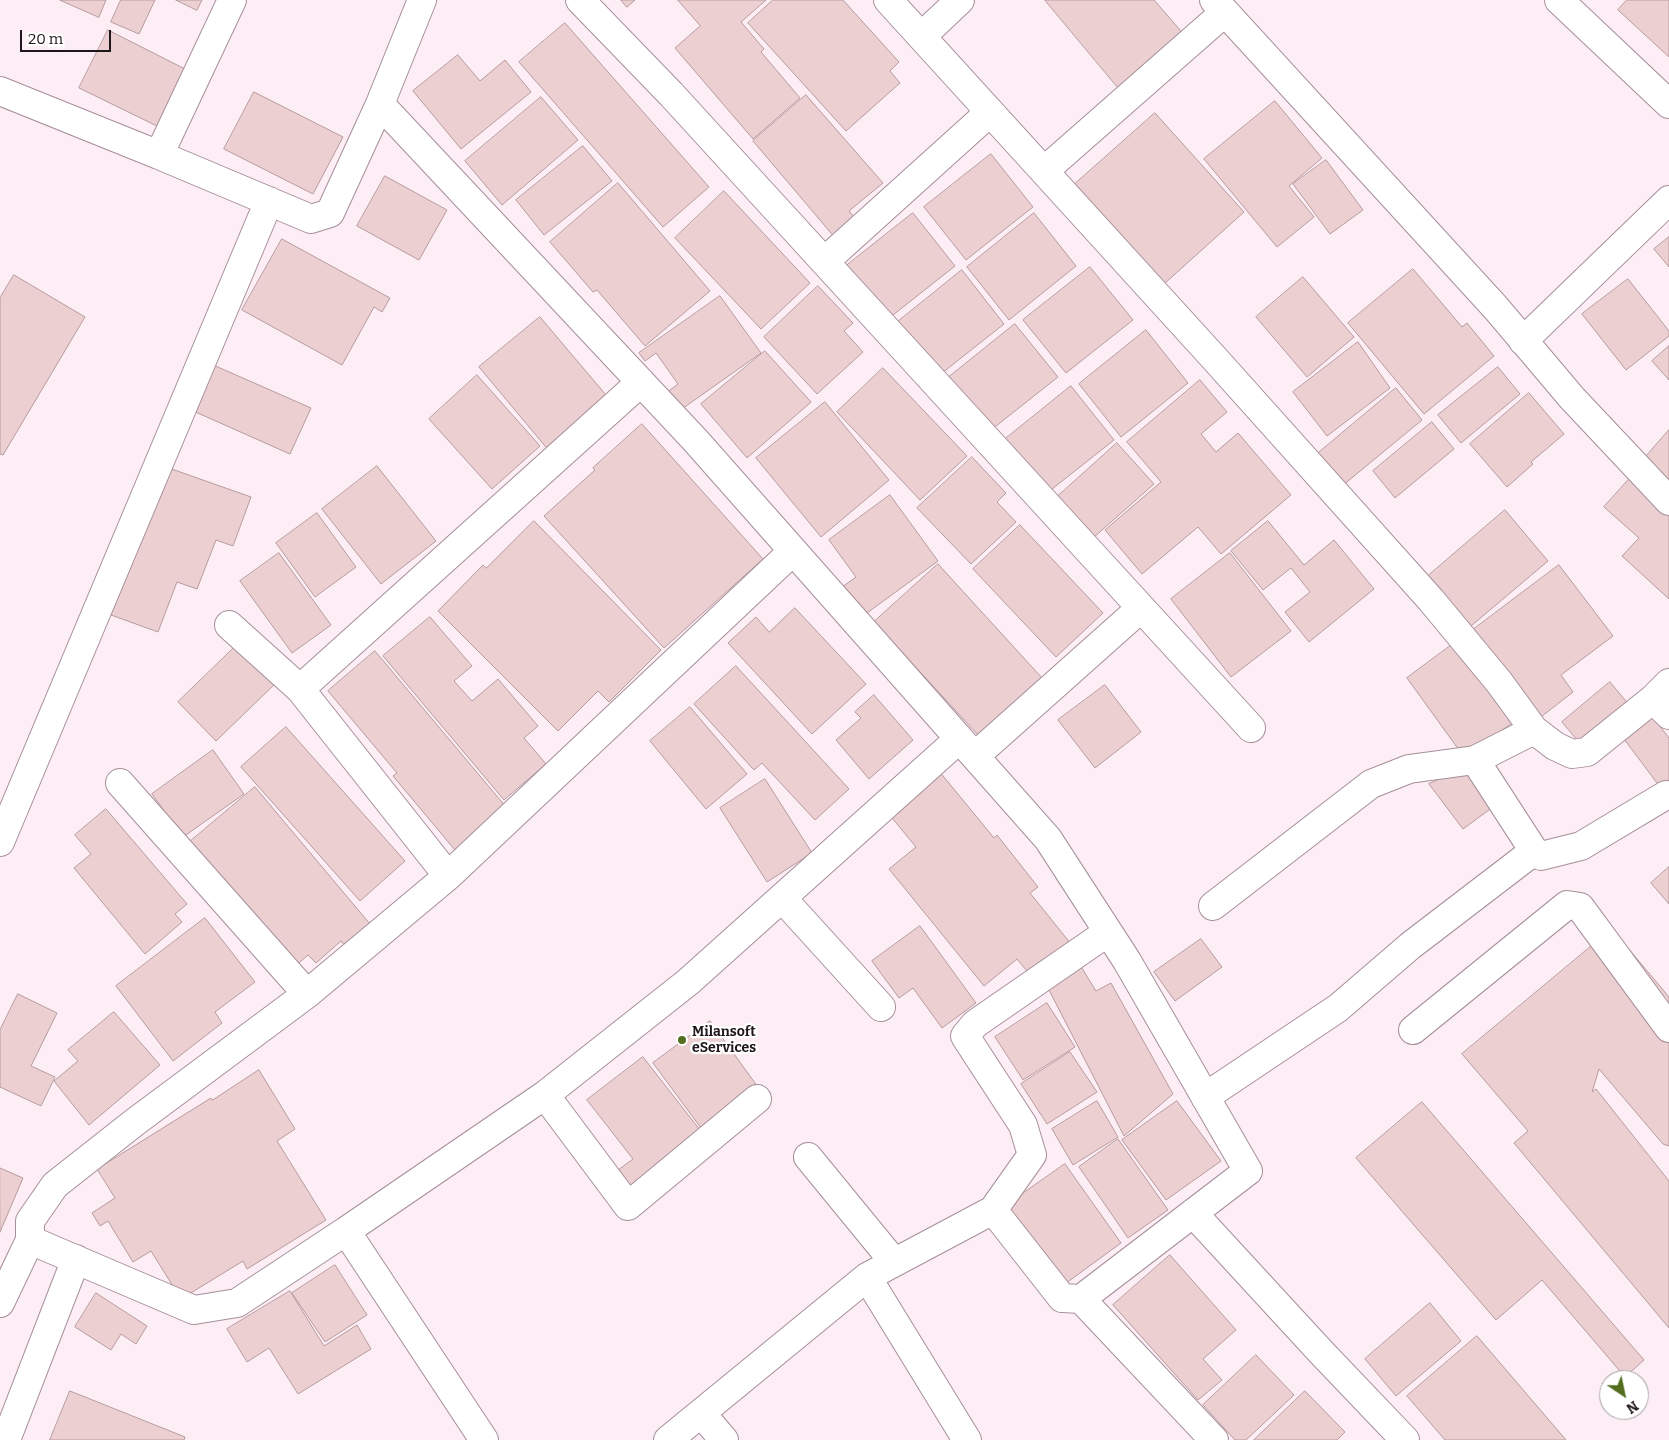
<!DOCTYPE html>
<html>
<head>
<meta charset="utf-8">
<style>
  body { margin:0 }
  #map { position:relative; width:1669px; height:1440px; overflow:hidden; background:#fdedf5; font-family:Bitter,serif }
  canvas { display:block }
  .north { position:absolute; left:1599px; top:1370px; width:50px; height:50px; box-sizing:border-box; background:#fff; border:1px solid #a5a2a4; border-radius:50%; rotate:146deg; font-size:14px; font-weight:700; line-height:20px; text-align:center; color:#1f161b }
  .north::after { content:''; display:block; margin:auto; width:18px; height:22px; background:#536d1f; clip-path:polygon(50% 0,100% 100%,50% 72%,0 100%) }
  .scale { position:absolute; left:20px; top:30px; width:91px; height:22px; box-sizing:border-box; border:2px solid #1f161b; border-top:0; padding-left:6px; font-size:15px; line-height:18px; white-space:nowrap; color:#1f161b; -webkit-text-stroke:4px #fff; paint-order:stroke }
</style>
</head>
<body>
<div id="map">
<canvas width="1669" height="1440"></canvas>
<div class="north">N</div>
<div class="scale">20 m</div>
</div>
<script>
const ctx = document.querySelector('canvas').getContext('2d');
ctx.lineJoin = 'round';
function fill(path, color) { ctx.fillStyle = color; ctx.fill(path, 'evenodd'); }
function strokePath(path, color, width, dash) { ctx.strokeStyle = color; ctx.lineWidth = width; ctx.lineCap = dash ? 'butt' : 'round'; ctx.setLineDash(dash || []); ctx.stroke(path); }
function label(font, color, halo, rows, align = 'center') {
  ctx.font = font + ' Bitter,serif'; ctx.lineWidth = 4.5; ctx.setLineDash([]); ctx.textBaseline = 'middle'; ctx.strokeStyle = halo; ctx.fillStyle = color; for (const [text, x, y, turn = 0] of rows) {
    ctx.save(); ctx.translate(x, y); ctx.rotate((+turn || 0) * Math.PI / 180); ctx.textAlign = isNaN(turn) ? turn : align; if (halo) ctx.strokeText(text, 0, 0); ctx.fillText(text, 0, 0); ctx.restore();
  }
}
const building = new Path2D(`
  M60,0h46l-7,17z
  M121,0h34l-16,34 -28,-12z
  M176,0h26l-5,10z
  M621,0h14l-8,7z
  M678,0h88l-25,22 23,27 -3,3 39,46 -47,41 -78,-91 25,-22z
  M773,0h70l56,62 -9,9 10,12 -54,48 -98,-108z
  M1045,0h109l32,37 -65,54z
  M1627,0h42v57l-51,-47z
  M565,23l144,164 -46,40 -144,-165z
  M108,30l77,39 -28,57 -78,-38z
  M458,55l22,26 25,-21 26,32 -70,57 -48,-58z
  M254,92l89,45 -30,57 -89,-45z
  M806,95l77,88 -34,28 8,9 -21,19 -83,-98z
  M541,97l37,43 -76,65 -37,-44z
  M1275,101l47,57 -33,28 25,31 -37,30 -73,-88z
  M1155,113l89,99 -80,72 -89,-100z
  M583,146l29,35 -68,54 -28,-35z
  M991,154l42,53 -67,53 -42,-53z
  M1326,160l37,50 -33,24 -37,-50z
  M385,176l62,34 -28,50 -62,-34z
  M618,183l92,108 -65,55 -48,-56 -4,2 -43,-50z
  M724,191l86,92 -49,46 -86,-91z
  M913,213l42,53 -67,53 -42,-53z
  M1034,213l42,53 -67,54 -42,-53z
  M1669,237v30l-15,-18z
  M282,239l108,59 -8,14 -8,-5 -32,58 -100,-55z
  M1090,267l43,53 -67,53 -43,-53z
  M1413,269l49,58 5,-4 27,33 -70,58 -76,-91z
  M962,270l42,54 -67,53 -42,-53z
  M14,275l71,42 -82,138 -3,-1v-156z
  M1303,277l51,60 -47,40 -51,-60z
  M1628,279l41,52v5l-43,34 -44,-56z
  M818,286l35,37 -9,8 19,21 -46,42 -53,-57z
  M720,296l41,57 -82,58 -13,-18 12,-9 -22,-31 -11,8 -6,-8z
  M540,317l66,78 -20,17 4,6 -40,34 -71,-85z
  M1015,324l43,53 -67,53 -42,-53z
  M1146,330l42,53 -67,54 -42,-53z
  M1358,342l32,46 -63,48 -34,-44z
  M1669,346v34l-17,-19z
  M765,351l46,51 -64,56 -46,-54z
  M211,364l100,44 -21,46 -99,-44z
  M1498,367l22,27 -59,49 -23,-28z
  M883,368l84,88 -47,44 -83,-88z
  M477,375l63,71 -48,43 -63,-70z
  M1200,380l27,32 -26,22 15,18 22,-19 53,62 -70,59 -23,-27 -56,47 -37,-44 56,-48 -34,-40z
  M1071,386l43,54 -67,53 -43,-53z
  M1396,388l26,32 -80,66 -26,-31z
  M1529,393l35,41 -33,28 2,2 -26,23 -37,-43z
  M825,402l64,78 -68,57 -65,-79z
  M1432,422l22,27 -59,49 -22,-27z
  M642,424l121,135 -99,89 -120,-132 51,-46 -2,-2z
  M1669,430v58l-26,-28z
  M1117,443l37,41 -61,54 -37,-40z
  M972,457l34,36 -9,9 19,20 -45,42 -54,-56z
  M377,466l59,75 -55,43 -59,-75z
  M166,467l85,30 -18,49 -17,-6 -19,49 -20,-7 -19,50 -47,-17z
  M1631,477l38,35v87l-47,-43 17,-18 -35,-31z
  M890,495l48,66 -75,55 -21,-29 14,-10 -27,-37z
  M1505,510l43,51 -77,65 -43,-50z
  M317,513l39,54 -41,30 -39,-54z
  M534,521l127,129 -52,52 -11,-11 -40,40 -120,-120 45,-46 3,3z
  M1268,521l36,44 30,-25 40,49 -65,53 -24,-30 25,-20 -19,-24 -28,22 -32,-39z
  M1020,525l83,88 -47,44 -83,-88z
  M279,553l52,72 -39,28 -52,-72z
  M1230,553l61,78 -60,46 -60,-78z
  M938,564l104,114 -63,58 -105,-114z
  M1559,565l54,71 -52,39 12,17 -36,28 -67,-88z
  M795,608l71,76 -54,50 -84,-91 28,-26 13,15z
  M430,617l42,49 -18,15 18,20 26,-22 40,47 -14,12 22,26 -42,36 -121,-144z
  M1457,641l58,80 -51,36 -57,-79z
  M240,642l38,39 -62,60 -38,-39z
  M375,651l131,156 -51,43 -62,-74 4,-3 -69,-82z
  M736,666l113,123 -34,31 -53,-57 -8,7 -60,-66z
  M1610,682l20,24 -48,40 -20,-24z
  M1105,685l36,47 -46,36 -37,-48z
  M874,695l39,45 -44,39 -33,-39 25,-22 -6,-6z
  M690,707l57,67 -41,35 -56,-68z
  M1653,717l16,21v48l-6,5 -39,-52z
  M286,727l119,134 -45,40 -119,-134z
  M213,750l31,44 -61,43 -31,-43z
  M1466,768l31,36 -34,25 -34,-45z
  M939,771l55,67 3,-3 41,52 -8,6 41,51 -40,32 -14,-17 -33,27 -95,-117 27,-22 -28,-34z
  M765,779l47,74 -45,29 -47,-74z
  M255,787l120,143 -26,21 -8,-10 -25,22 -8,-8 -15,13 -107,-123z
  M106,809l81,95 -12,10 7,8 -37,32 -71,-86 17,-14 -16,-19z
  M1669,867v37l-18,-21z
  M205,918l50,64 -40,30 7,11 -49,38 -57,-75z
  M920,926l56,77 -34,25 -29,-40 -14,10 -27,-37z
  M1612,929l57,68v149l-6,-2 -64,-75 -7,23 4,-3 73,92v147l-155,-185 14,-12 -66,-77z
  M1201,939l21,28 -47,34 -21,-29z
  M1080,965l16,26 15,-8 62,111 -49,42 -76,-148z
  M18,994l39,19 -26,53 24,11 -14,29 -41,-19v-57z
  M1047,1003l28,44 -52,33 -28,-43z
  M114,1012l46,53 -71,60 -35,-44 24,-20 -10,-11z
  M710,1021l48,66 -57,41 -48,-65z
  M1070,1052l27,40 -50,32 -26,-40z
  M643,1057l64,82 -78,61 -19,-24 23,-17 -46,-59z
  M259,1070l36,59 -18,12 49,79 -79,49 -4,-8 -62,38 -30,-48 -18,11 -25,-41 -8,5 -8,-13 23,-15 -18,-29 114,-71 1,2z
  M1097,1101l21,36 -45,28 -21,-36z
  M1177,1101l44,60 -55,39 -44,-60z
  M1422,1102l222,258 -19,17 -83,-97 -46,40 -140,-162z
  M1118,1139l50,71 -40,28 -49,-71z
  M1065,1164l56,79 -63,46 -57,-80z
  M0,1168l23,10 -23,54z
  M1170,1255l66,75 -33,29 19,21 -24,20 -85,-95z
  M335,1265l32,50 -42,27 -33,-49z
  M290,1291l34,55 33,-21 14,24 -73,45 -29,-46 -22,14 -20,-33z
  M96,1293l51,33 -11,18 -15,-10 -10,16 -36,-23z
  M1430,1303l31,38 -65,55 -31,-37z
  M1477,1336l89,104h-121l-38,-44z
  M1256,1355l38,40 -48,45h-11l-32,-35z
  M70,1391l115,46 -1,3h-134z
  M1305,1391l40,41 -8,8h-83z`);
const street = new Path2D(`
  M232,0l-73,155 152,64 19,-6 50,-109 316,337 352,398 79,122 121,210 -167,128 133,141
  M580,0l91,94 580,634
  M888,0l327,359 216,241 68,82 35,48 21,16 17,8 15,-2 66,-53 16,16
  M1214,0l282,308 76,90 97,103
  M1559,0l110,104
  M922,36l38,-36
  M0,91l159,64
  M380,104l42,-104
  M1044,171l181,-159
  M825,261l165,-149
  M1523,341l146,-141
  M229,625l71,64
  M1653,699l16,-16
  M975,756l166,-148
  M120,783l187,211
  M0,842l269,-641
  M1534,851l7,5 40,-10 85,-51
  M448,876l-148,-187 341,-307
  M782,898l99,109
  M1213,906l158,-122 38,-15 66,-9 59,-30
  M1413,1030l154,-125 13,2 89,121
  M545,1095l83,111 129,-107
  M1205,1097l133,-89 72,-62 124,-95 -59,-91
  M808,1157l86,105
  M993,1210l39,-55 -9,-30 -58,-89 10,-12 133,-92
  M1193,1213l128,139 84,88
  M346,1231l199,-136 143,-113 271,-243
  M867,1277l100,163
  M0,1303l30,-63
  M701,1413l23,27
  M6,1440l70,-181
  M484,1440l-138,-209 -109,72 -43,7 -164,-70v-19l25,-36 80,-63 172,-128 141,-118 345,-325
  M668,1440l199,-163 126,-67 69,88 19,1`);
const markers = [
  [682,1040,5,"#536d1f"]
];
const poiNames = [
  ["Milansoft",692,1032],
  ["eServices",692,1048]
];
fill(building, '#eccfd1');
strokePath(building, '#b69b9d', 1);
strokePath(street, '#a68f9a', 30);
strokePath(street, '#fff', 28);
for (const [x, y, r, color] of markers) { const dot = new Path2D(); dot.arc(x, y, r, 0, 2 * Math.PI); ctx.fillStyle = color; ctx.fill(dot); strokePath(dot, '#fff', 2); }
label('bold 14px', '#1f161b', '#fff', poiNames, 'left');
</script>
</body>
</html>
